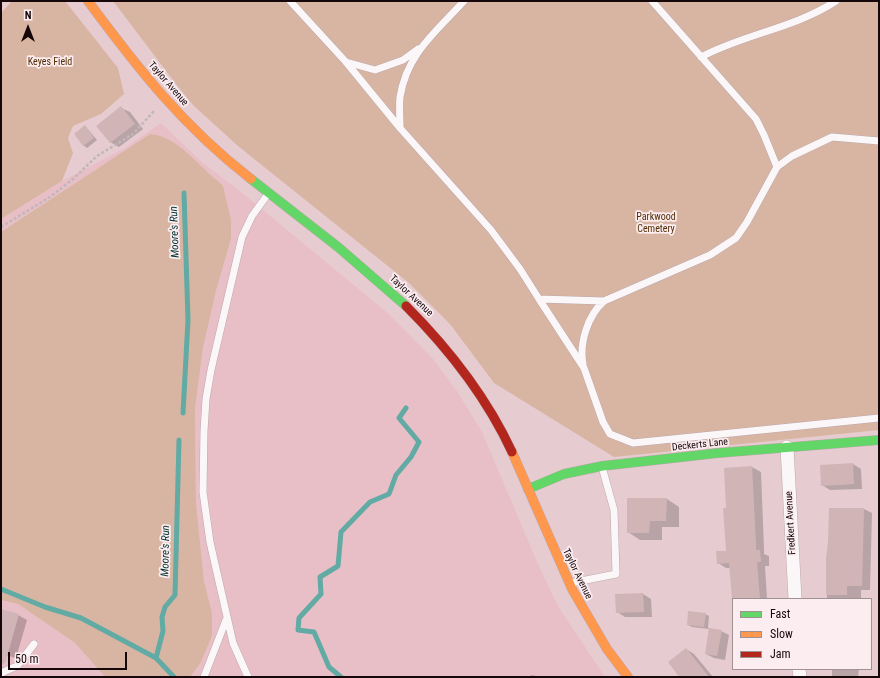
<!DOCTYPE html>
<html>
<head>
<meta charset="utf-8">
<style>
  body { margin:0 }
  #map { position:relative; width:880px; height:678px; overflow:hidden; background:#e6ccd1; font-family:"Roboto Condensed",sans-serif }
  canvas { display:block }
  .frame { position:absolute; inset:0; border:2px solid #15070a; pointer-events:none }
  .legend { position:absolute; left:732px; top:598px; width:140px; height:72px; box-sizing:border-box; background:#fcedf0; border:1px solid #a09194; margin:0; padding:5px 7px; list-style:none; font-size:12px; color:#15070a }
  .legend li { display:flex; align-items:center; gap:8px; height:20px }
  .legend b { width:20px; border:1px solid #a09194 }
  .north { position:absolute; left:8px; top:8px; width:40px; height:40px; -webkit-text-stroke:3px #fcedf0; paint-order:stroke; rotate:0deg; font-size:11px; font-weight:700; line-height:16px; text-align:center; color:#15070a }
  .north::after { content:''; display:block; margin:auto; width:14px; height:18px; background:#15070a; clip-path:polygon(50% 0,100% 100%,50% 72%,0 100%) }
  .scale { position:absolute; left:8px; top:652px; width:119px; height:18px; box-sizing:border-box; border:2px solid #15070a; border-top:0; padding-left:5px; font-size:12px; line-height:14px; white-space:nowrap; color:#15070a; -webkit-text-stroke:3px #fcedf0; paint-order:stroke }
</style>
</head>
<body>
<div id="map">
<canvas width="880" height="678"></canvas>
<div class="frame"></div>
<ul class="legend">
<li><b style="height:5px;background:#63d668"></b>Fast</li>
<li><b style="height:5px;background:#ff974d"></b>Slow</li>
<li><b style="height:5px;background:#b3261e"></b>Jam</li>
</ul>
<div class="north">N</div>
<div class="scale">50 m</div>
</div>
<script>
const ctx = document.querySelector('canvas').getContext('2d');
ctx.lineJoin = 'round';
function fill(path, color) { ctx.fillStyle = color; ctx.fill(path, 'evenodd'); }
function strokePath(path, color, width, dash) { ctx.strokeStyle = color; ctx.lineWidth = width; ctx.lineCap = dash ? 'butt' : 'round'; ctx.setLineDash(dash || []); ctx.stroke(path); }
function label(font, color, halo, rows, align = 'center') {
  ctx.font = font + ' "Roboto Condensed",sans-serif'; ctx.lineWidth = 3.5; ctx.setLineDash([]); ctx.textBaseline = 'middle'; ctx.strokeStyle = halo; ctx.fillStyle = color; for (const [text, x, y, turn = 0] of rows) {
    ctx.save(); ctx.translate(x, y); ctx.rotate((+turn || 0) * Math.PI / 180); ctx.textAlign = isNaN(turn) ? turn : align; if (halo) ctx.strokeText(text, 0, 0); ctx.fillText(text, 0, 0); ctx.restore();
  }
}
const built = new Path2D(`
  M161,123l42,40 37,28 150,124 43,44 24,32 25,41 56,132 20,42 47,71h-415l10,-13 12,-51 -8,-32 -8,-78 -1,-94 8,-61 13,-57 15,-52 -13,-58 -10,-8 -110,-5 -45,31 -52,33v-13l61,-38 61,-32z
  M1,600l17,4 57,39 30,34h-104z`);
const green = new Path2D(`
  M12,1h53l53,67 6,26 -23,20 -28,12 -5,12 5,15 -11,28 -61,38v-206z
  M113,1h766v429l-265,27 -120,-74 -44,-59 -41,-41 -171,-137 -44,-40 -15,-18z
  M150,134c28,2 48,32 68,47l5,5 8,34v19l-15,52 -13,57 -8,61 1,94 8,78 8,32v23l-12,28 -10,13h-85l-30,-34 -57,-39 -17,-4v-368z`);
const shadow = new Path2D(`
  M121,108l9,4 13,17 -24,18 -9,-5z
  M86,127l11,13 -10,8 -4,-3z
  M853,464l8,5 1,20 -32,1 -8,-5z
  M752,467l9,5 3,77v5l5,2v10h-4l2,33h-29l-8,-31h-4l-8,-5 9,-11 1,-43 -3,-40z
  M667,499l12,8v20h-17v13h-22l-12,-8z
  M864,509l8,4 -2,77h-9v9h-34v-41z
  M643,594l8,5 1,18h-27l-8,-5z
  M1,610l17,5 9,5 -11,38 -15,-4z
  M705,614l4,2 -1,12 13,3 8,4 -4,25 -11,-2 -8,-4 3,-25 -17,-2 -4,-2z
  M686,649l8,5 19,23h-32z
  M832,669h27l-1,8h-26z
  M531,675l11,2h-11z`);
const stream = new Path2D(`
  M183,413l5,-93 -4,-127
  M1,589l44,18 36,11 75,40 18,19
  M156,658l7,-27 -1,-14 3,-10 10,-12 4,-155
  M341,677l-12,-10 -15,-35 -16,-2 1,-12 22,-24 -1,-17 18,-11 3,-34 29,-30 19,-8 7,-19 15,-18 8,-15 -20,-24 7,-10`);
const building = new Path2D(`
  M121,106l14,18 -25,19 -14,-17z
  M85,125l9,13 -11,8 -9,-12z
  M853,463l1,21 -33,2 -1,-21z
  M752,466l4,78v6h4l1,12h-4l3,37h-28l-3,-36 -12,1 -1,-13h10l-3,-43h3l-2,-40z
  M627,498h40l-1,23h-16l-1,12h-22z
  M829,508h35l-2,78h-15v9h-21v-37l2,-16z
  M643,593l1,19 -28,1 -1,-19z
  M1,609l18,5 -14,50 -4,-1z
  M688,611l18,2 -2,14 -17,-2z
  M709,628l13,2 -5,26 -12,-2z
  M686,648l23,29h-30l-11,-15z`);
const path = new Path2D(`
  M1,227l49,-30 23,-18 24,-23 36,-22 21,-23`);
const lane = new Path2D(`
  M290,1l56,61 54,66
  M464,1c-27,30 -57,52 -64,96 -1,10 0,21 0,31l91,102 29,39 19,30 65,2 106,-46 26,-17 11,-16 30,-55 15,-11 40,-19 47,4
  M652,1l104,118 8,16 13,32
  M701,57c43,-23 94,-29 135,-56
  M346,62l29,8 28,-10 15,-11
  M539,299l45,69 19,54 7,12 23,9 246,-25
  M583,364c-4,-21 5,-49 21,-63
  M571,583l45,-9 -2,-64 -12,-43
  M1,677v-4l16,-7 17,-22
  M204,677l22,-57
  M248,677l-15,-34 -23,-101 -7,-50 1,-61 2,-32 5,-29 31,-133 10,-21 16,-22`);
const street = new Path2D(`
  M787,447l8,152
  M799,669l1,8`);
const fast = new Path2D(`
  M251,179l87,68 68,59
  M528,489l36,-15 38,-8 116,-13 161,-13`);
const slow = new Path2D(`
  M88,1c51,69 95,125 163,178
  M512,452l60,137 35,60 21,28`);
const jam = new Path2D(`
  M406,306c44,44 80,90 106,146`);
const parkNames = [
  ["Keyes Field",50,62],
  ["Parkwood",656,217],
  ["Cemetery",656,229]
];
const streetNames = [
  ["Taylor Avenue",168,84,49],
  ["Taylor Avenue",411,296,43],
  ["Deckerts Lane",700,445,-6],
  ["Fredkert Avenue",791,523,-93],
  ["Taylor Avenue",577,574,64]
];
const waterNames = [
  ["Moore's Run",175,232,-92],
  ["Moore's Run",166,551,-89]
];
fill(built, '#e9bfc7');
fill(green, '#d8b5a3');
fill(shadow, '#0003');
strokePath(stream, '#62aaa4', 5);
fill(building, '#d1b5b6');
strokePath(lane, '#bda8ac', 8);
strokePath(street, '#bda8ac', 14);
strokePath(fast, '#bda8ac', 10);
strokePath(slow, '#bda8ac', 10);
strokePath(jam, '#bda8ac', 10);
strokePath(path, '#c0b7ba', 2.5, [3, 2]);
strokePath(lane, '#fbf7f8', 7);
strokePath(street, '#fbf7f8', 13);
strokePath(fast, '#63d668', 9);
strokePath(slow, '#ff974d', 9);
strokePath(jam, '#b3261e', 9);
label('10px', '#512c00', '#fcedf0', parkNames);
label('10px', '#15070a', '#fcedf0', streetNames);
label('italic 11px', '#013531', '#fcedf0', waterNames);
</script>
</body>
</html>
